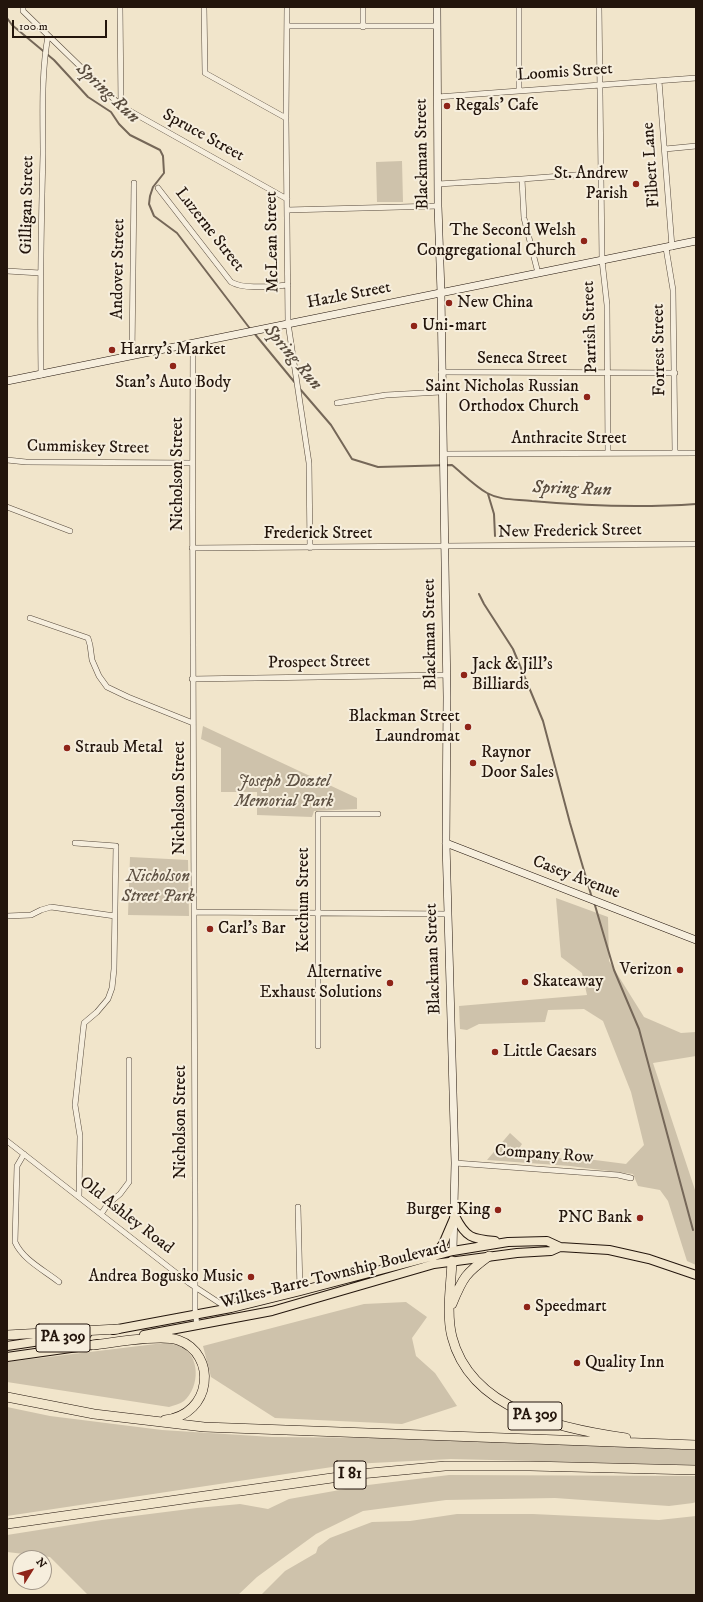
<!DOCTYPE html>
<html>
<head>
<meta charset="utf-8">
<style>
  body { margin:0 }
  #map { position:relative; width:703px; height:1602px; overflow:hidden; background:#f1e5cb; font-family:"IM FELL DW Pica",serif }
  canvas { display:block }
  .frame { position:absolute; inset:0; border:8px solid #23150c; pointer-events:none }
  .north { position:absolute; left:12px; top:1550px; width:40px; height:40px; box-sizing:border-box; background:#f6eedd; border:1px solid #a29789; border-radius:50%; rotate:53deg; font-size:11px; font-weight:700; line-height:16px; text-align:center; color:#23150c }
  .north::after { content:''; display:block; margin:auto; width:14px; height:18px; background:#8f2418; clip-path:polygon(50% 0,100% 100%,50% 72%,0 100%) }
  .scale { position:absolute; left:12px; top:20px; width:95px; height:18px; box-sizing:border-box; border:2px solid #23150c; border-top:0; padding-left:5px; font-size:12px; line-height:14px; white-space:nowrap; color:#23150c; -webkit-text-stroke:3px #f6eedd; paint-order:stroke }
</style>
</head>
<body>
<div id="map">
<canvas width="703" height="1602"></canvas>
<div class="frame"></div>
<div class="north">N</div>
<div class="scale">100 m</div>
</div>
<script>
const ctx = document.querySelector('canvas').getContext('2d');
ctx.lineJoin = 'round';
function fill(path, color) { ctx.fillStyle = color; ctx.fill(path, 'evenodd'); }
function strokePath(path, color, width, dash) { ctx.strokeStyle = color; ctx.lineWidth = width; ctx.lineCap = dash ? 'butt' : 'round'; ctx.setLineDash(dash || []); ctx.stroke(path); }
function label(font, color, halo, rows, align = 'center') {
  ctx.font = font + ' "IM FELL DW Pica",serif'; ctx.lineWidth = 4; ctx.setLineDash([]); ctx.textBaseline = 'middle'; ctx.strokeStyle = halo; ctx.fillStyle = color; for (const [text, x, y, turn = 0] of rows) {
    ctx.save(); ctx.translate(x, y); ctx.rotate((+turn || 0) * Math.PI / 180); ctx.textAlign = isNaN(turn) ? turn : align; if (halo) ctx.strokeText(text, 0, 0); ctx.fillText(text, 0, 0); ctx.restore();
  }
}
const green = new Path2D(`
  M402,161l1,41h-26l-1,-40z
  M203,726l154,72v11l-43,2 -2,6 -55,-2v-23h-36v-44l-20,-9z
  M130,857l58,3 1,56 -61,-1z
  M556,898l52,19 1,44 35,56 37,16 15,-1v24l-43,7 43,130v72l-9,-4 -19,-60 -8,-11 -22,-4 -5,-12 -63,-8 -83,-6 23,-27 12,11 -4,6 19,7 58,3 31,4 18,-19 -13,-53 -28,-71 -19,-12 -36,1 -3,12 -66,2 -12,6 -7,-1 -1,-23 128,-11 -5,-22 -21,-16z
  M406,1302l21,15 -15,21 4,18 19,17 22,33 -55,18 -127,-6 -64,-41 -8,-31 161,-42z
  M164,1343c5,1 11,1 15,2 22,10 21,42 5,56 -4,3 -10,4 -15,6l-162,-25v-20z
  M7,1407l43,9 112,14 110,7 126,1 298,11v16l-245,-6 -99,5 -345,52z
  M449,1475l247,1v26l-3,1 -24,3 -114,-8 -109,2 -83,11 -47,23 -59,43 -19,18h-150l-38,-38 -43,-5v-17l95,-15 95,-12 43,-4 28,5 21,-10 79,-14z
  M457,1514h76l126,6 37,-4v79h-435l24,-24 31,-18 2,-6 12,-9 42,-16 38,-1z`);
const stream = new Path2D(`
  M7,18l5,7 42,35 34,37 23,15 8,12 11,11 30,15 3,6 1,17 -11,14 -3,9 -1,8 5,12 23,17 74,97
  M254,333l42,51
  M300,389l31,36 21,34 26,8 74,-2c11,9 23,21 35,28 14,8 31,6 45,8 54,5 110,7 164,3
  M488,494l6,20 1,22
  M479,594l5,10 29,45 30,72 27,102 22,75
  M594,902l20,68 25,59 54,201`);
const street = new Path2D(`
  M23,7v4l98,95 166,93
  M120,7l1,99
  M204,7l1,66 81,45
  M287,7l-1,111 2,205 21,140 1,85
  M363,7v20
  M519,7v83
  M599,7l3,253 5,45 1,148
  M287,26h150
  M659,81l13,166
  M437,97l259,-19
  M665,149l31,-3
  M522,179l2,39 14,55
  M438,184l84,-5 79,-6
  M158,188l73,94c14,8 41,4 57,3
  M287,210l151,-4
  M666,248l7,42 2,163
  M7,271l33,2
  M193,343c-2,322 3,644 2,966l2,17
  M132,355l2,-172
  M441,372l234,1
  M41,375c-1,-74 0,-148 2,-221 0,-39 -2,-80 5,-118
  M337,403l49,-8 55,-3
  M443,454l253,-1
  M7,460l19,2 166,1
  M7,507l63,24
  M192,548l504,-4
  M30,618l58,20 2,7 2,15 7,16 8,11 21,10 65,26
  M192,679l254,-4
  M75,843l41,3 -2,123 -2,19 -4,11 -11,13 -13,11 -9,82 5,31 -1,61
  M194,912l254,2
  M7,916l24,-1 10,-5 10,-3 64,9
  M318,1046v-232h60
  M7,1141l182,142 32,21 9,3
  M24,1154l-7,12 -2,76c8,18 29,28 44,40
  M455,1163l163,12 13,3
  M298,1207l2,84
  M101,1214l7,-10 12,-10 9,-12v-122`);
const secondary = new Path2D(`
  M437,7l1,199 3,87 6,404 -1,146 9,320 -2,88
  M7,381l689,-140
  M446,843l250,97`);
const primary = new Path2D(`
  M455,1216c11,22 17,23 40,25
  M434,1256l9,-12 12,-28
  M113,1330l118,-22 69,-17 153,-40 55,-9 39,-1 13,6 49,3 40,9 47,16
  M144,1335l128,-24 162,-47 83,-11 34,-2 9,-4
  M7,1346l80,-12
  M7,1357l92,-13`);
const highway = new Path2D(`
  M452,1261c-1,25 -6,52 0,76 19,74 110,92 174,101
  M452,1304c11,-27 14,-31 37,-48
  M7,1335l111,-6
  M93,1345c19,-2 68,-11 85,-5 40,14 34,75 -13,80
  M7,1397l87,17 110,13 492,18
  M7,1524l353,-50 85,-8h85l166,4`);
const markers = [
  [447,106,4,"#8f2418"],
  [636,184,4,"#8f2418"],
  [584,241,4,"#8f2418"],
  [449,303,4,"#8f2418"],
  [414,326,4,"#8f2418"],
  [112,350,4,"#8f2418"],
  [173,366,4,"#8f2418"],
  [587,397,4,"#8f2418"],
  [464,675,4,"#8f2418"],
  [468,727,4,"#8f2418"],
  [67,748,4,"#8f2418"],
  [473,763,4,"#8f2418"],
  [210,929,4,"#8f2418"],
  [680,970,4,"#8f2418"],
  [525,982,4,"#8f2418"],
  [390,983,4,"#8f2418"],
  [495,1052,4,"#8f2418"],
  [498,1210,4,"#8f2418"],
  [640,1218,4,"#8f2418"],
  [251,1277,4,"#8f2418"],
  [527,1307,4,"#8f2418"],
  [577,1363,4,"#8f2418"]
];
const shields = [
  [63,1338,54],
  [535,1416,54],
  [350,1475,32]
];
const shieldNames = [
  ["PA 309",63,1338],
  ["PA 309",535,1416],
  ["I 81",350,1475]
];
const streetNames = [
  ["Loomis Street",565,73,-4],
  ["Spruce Street",203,136,29],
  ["Blackman Street",423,154,-91],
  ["Filbert Lane",652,165,-94],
  ["Gilligan Street",28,205,-89],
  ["Luzerne Street",209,230,52],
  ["McLean Street",273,242,-91],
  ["Andover Street",119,269,-89],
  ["Hazle Street",349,296,-11],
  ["Parrish Street",591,327,-92],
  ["Forrest Street",660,350,-91],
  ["Seneca Street",522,359],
  ["Anthracite Street",569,439],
  ["Cummiskey Street",88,448,1],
  ["Nicholson Street",178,474,-90],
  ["New Frederick Street",570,532,-1],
  ["Frederick Street",318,534],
  ["Blackman Street",431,634,-91],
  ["Prospect Street",319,663,-1],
  ["Nicholson Street",180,798,-90],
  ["Casey Avenue",576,878,21],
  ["Ketchum Street",304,900,-90],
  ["Blackman Street",434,959,-92],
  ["Nicholson Street",181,1122,-90],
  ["Company Row",544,1155,4],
  ["Old Ashley Road",126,1216,38],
  ["Wilkes-Barre Township Boulevard",334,1276,-14]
];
const poiNames = [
  ["Regals' Cafe",455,106],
  ["St. Andrew",628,174,"right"],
  ["Parish",628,194,"right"],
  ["The Second Welsh",576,231,"right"],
  ["Congregational Church",576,251,"right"],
  ["New China",457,303],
  ["Uni-mart",422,326],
  ["Harry's Market",120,350],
  ["Stan's Auto Body",173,383,"center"],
  ["Saint Nicholas Russian",579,387,"right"],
  ["Orthodox Church",579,407,"right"],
  ["Jack & Jill's",472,665],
  ["Billiards",472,685],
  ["Blackman Street",460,717,"right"],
  ["Laundromat",460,737,"right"],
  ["Straub Metal",75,748],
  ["Raynor",481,753],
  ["Door Sales",481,773],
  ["Carl's Bar",218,929],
  ["Verizon",672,970,"right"],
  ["Alternative",382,973,"right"],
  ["Exhaust Solutions",382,993,"right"],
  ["Skateaway",533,982],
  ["Little Caesars",503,1052],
  ["Burger King",490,1210,"right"],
  ["PNC Bank",632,1218,"right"],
  ["Andrea Bogusko Music",243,1277,"right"],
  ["Speedmart",535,1307],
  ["Quality Inn",585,1363]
];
const parkNames = [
  ["Joseph Doztel",284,782],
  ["Memorial Park",284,802],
  ["Nicholson",158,877],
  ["Street Park",158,897]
];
const waterNames = [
  ["Spring Run",107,94,43],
  ["Spring Run",292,358,50],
  ["Spring Run",572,490,2]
];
fill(green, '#cec2ab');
strokePath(stream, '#756758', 2);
strokePath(street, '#56493c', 6);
strokePath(secondary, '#23150c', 8);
strokePath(primary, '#23150c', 10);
strokePath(highway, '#23150c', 10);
strokePath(street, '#f6eedd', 5);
strokePath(secondary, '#f6eedd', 7);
strokePath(primary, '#f1e5cb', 8);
strokePath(highway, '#f1e5cb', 9);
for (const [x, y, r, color] of markers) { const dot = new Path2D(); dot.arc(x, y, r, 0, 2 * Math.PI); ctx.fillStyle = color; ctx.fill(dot); strokePath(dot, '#f6eedd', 1.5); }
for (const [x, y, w] of shields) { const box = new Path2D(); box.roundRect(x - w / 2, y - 14, w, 28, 3); ctx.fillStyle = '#f6eedd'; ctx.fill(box); strokePath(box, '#23150c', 1); }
label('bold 16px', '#23150c', null, shieldNames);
label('17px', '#23150c', '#f6eedd', streetNames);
label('17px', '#23150c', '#f6eedd', poiNames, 'left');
label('italic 17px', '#5f5244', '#f6eedd', parkNames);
label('italic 18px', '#594c3e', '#f6eedd', waterNames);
</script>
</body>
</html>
